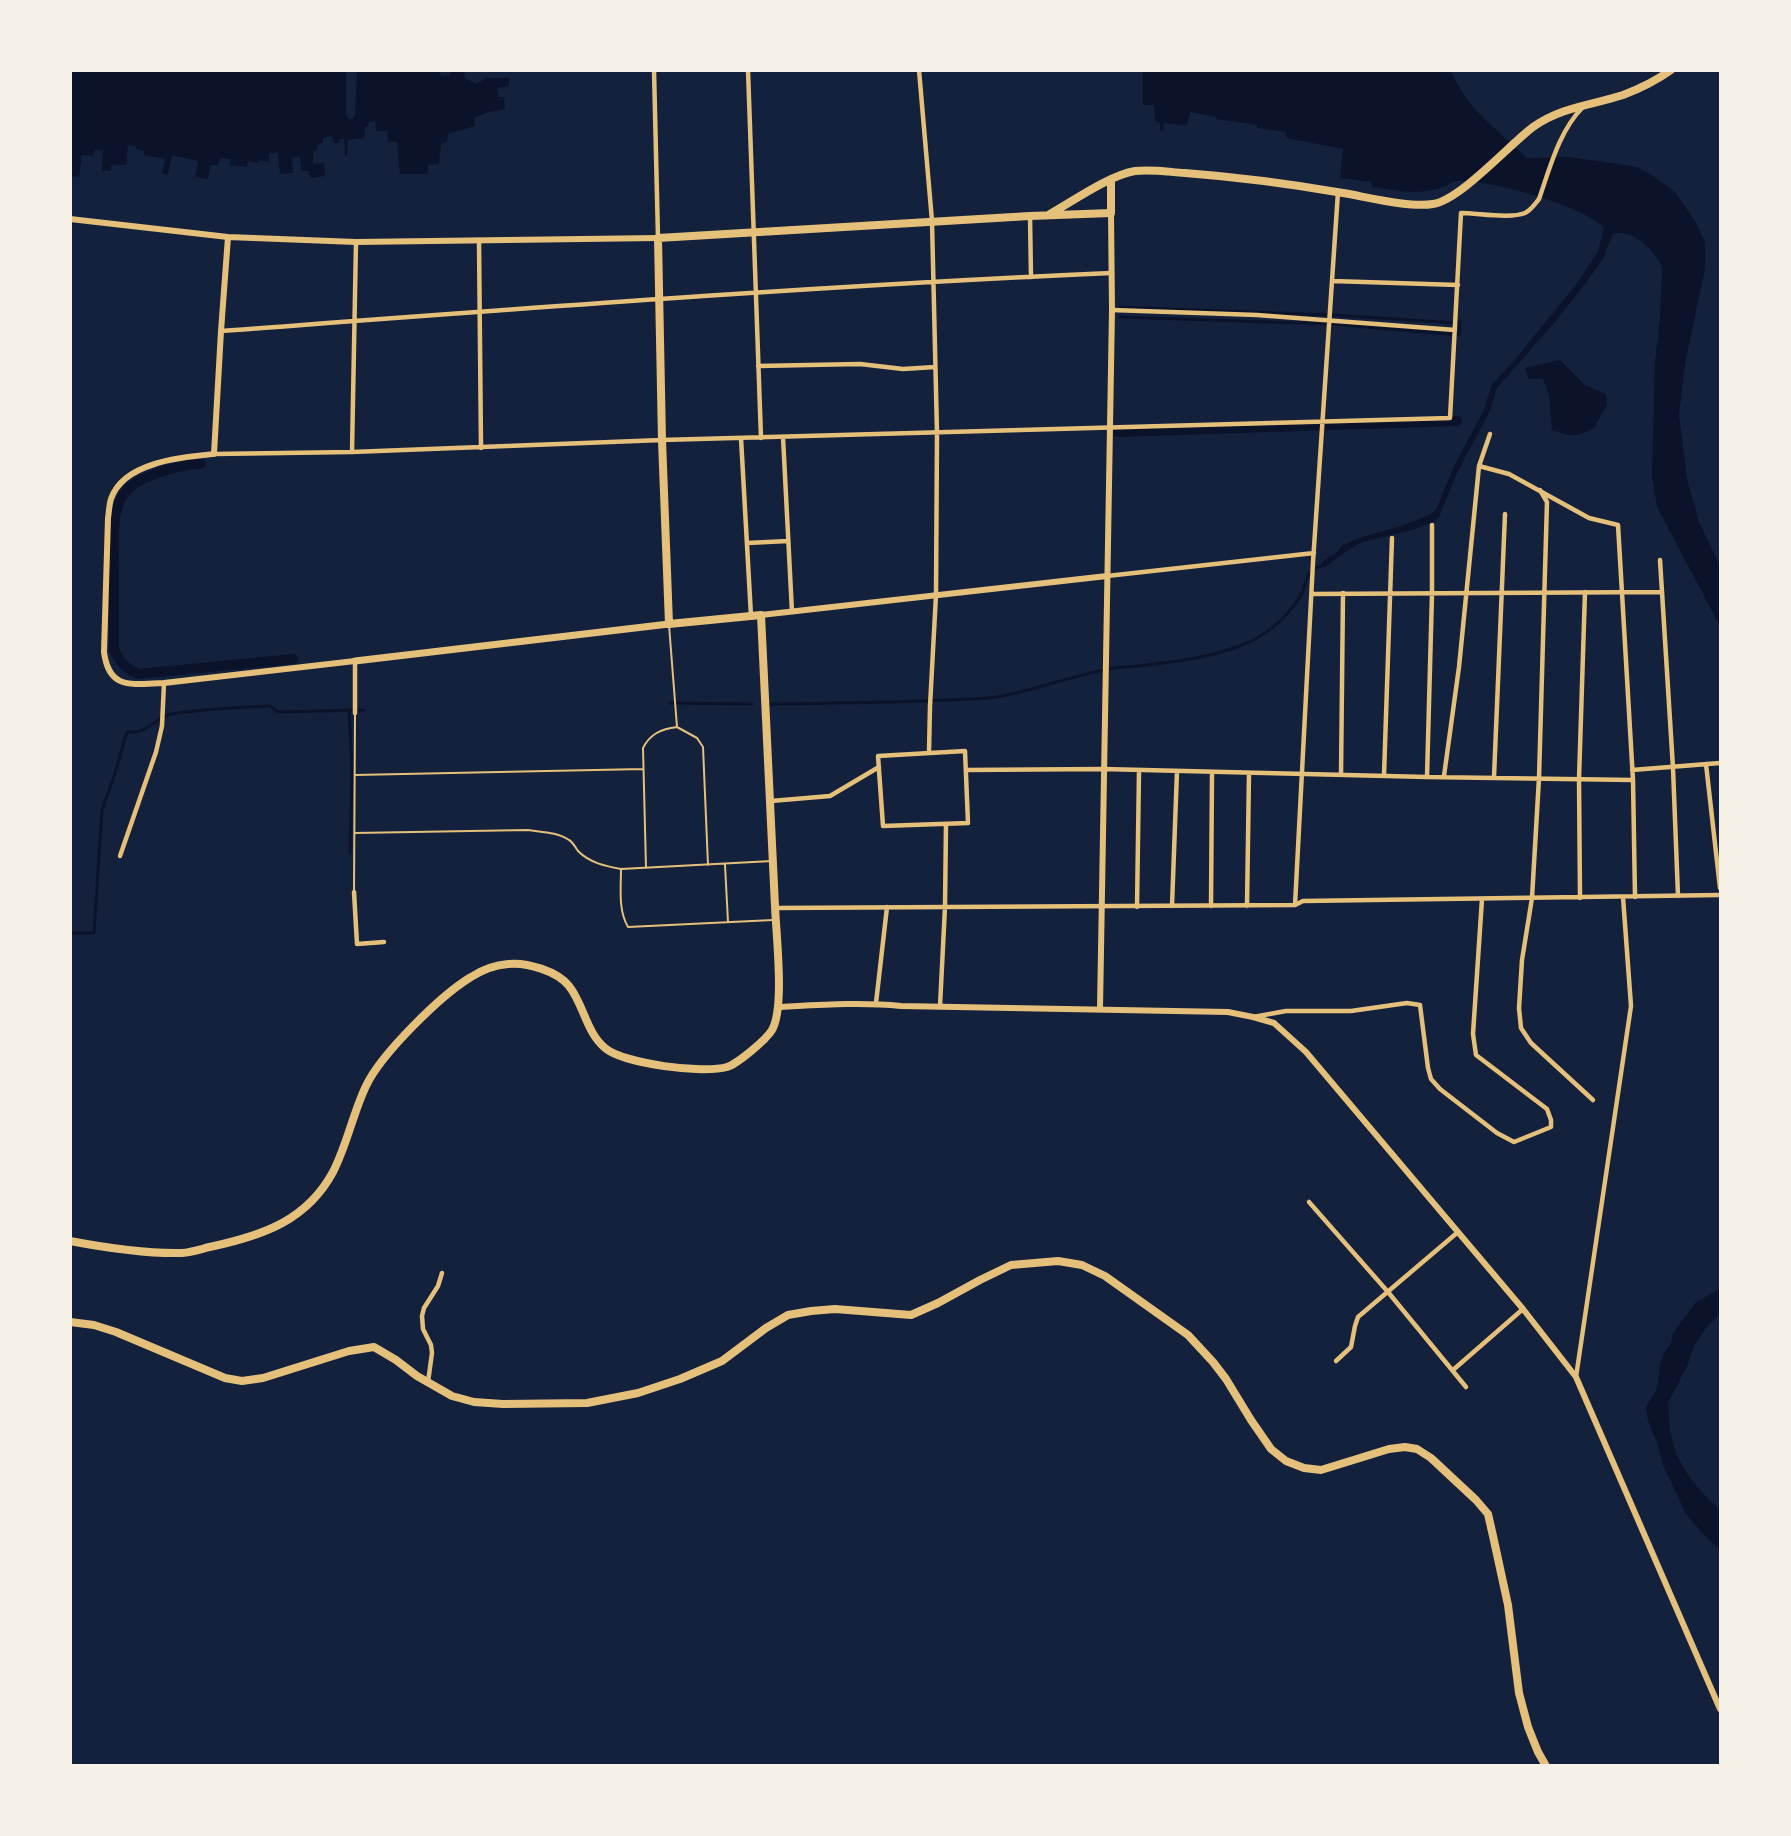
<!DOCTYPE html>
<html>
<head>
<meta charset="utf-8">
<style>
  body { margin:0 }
  #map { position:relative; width:1791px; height:1836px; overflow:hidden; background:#14213d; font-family:Signika,sans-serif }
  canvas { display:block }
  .frame { position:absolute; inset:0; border:72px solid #f6f1e7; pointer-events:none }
</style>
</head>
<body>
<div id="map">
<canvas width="1791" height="1836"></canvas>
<div class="frame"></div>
</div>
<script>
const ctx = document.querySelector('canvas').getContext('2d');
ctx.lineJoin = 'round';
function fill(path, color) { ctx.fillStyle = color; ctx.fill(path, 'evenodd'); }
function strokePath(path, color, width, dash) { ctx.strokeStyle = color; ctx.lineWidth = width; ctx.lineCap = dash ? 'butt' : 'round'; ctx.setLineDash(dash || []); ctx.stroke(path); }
const water = new Path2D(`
  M71,70l275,1v43l3,5h4l2,-5 2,-43h83l1,5 9,-1v-4h14l1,7 11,6 10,-6h23v8l-12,2 1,9h6l1,12 -17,3 -14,6 1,8 -27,8 -1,8 -6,2 -2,20 -11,1v9h-28l-3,-32h-9l-1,-11h-11l-1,-10 -6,1 -1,4 -3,1 -1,11 -16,2 -1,15 -2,1 -1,-17 -5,1v3h-5l-2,-7 -9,2v5l-5,1 -1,6 -4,1v13l11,-1 1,13 -15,2 -1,-7h-7l-2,-14 -8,1 1,15 -13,1 -2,-22 -9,2v8l-10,-2 -1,3 -10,-2 -1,6 -17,-2 1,-6 -11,-1 -2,7h-8l-2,14 -13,-2 3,-16 -26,-6 -4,20 -6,-1 3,-15 -21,-4v-4l-8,-2v-3l-8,-1 -2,20 -14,-1 -2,7h-8l1,-20 -8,-2 -2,7 -11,-1 -3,22 -8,-1z
  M1143,71h308c17,39 46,58 76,87l42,-1 49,7 19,3 16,9 22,16 20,29 10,21v27l-20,95 -6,51 8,64 12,43 21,44v60l-63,-119 -5,-31 3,-115 5,-42 2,-52c-7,-16 -31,-40 -49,-33l-10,25 -21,29 -28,35 -57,65 -7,23 -33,62 -18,44 -4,4 -22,9 -51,12 -15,9 -22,16 -4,-1 3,-6 11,-6 8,-9 19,-8 39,-11 26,-10 9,-6 18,-44 29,-54 9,-28 22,-23 64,-79 20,-31 6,-23c-16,-21 -120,-50 -147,-47 -5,0 -8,4 -12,5 -6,3 -13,4 -18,5 -19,3 -37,-2 -55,-4l-1,-5 -31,-4 3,-29 -57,-11v-6l-29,-4v-3l-41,-6v-2l-26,-5 -3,13 -23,-2 -1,8 -3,-1v-7l-5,-2 -1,-16h-11z
  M1560,360l25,25 21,9 1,11 -13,23 -15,7h-12l-15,-5 -3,-35 -6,-16h-14l-4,-11z
  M1720,1289v25l-14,14 -12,18 -7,20 -19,37 2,29 6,22 14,24 19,22 11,9v41l-18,-17 -16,-19 -23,-49 -6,-22 -9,-22 -2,-14 11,-18 3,-24 4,-12 7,-10 2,-10 23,-31z`);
const stream = new Path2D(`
  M1120,307l212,8 125,8
  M1120,317l212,7 127,11 1,-14
  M670,703l82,1
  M771,704c58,-1 115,-1 173,-4 19,-1 39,0 58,-4 36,-7 70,-20 106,-27 10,-2 21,-2 31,-3 34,-4 71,-8 103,-21 24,-9 44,-27 58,-48 9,-15 3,-25 21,-31
  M349,710l3,59 -2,84
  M70,933h24l8,-123 12,-34 13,-44c19,2 24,-10 41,-17 8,-3 19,-3 28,-4 24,-3 49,-4 74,-5l8,6 86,-2`);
const canal = new Path2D(`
  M1116,432l341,-11
  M114,559c-1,-24 -3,-59 20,-75 6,-4 14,-7 21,-10 16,-6 30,-10 46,-10
  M114,564v85c5,13 12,19 24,25l155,-15`);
const service = new Path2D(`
  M669,625l8,102
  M677,727l20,11 6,9 5,118
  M355,775l288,-6
  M355,833l173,-3c13,2 30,2 41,10 4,2 6,7 9,11 12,12 27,15 43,18l151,-8
  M725,865l3,57
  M646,868l-3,-120c7,-14 18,-19 34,-21
  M621,869c0,19 -3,41 7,58l145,-7
  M354,892l1,-178`);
const minor = new Path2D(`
  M654,70l4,168
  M748,70l13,368
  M919,70l13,151 5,212 -1,162 -6,111 -1,46
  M1030,216l1,61
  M479,240l2,208
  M1332,281l126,4
  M1112,310l145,5 198,15
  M221,331c296,-22 593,-45 890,-58
  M758,366l102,-2 43,5 32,-2
  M783,437l9,175
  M741,438l10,178
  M352,452l4,-210
  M214,454l138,-2 310,-12 788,-22 11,-205c17,0 49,6 64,0 6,-3 10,-9 14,-14 11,-31 20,-68 44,-92
  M1479,466l30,8 80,44 29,7 15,255 2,117
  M1540,490l7,12 -8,276 -7,120 -10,62 -3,48 2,20 10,15 62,57
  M747,543l41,-2
  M1660,560l13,208 5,128
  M1107,576l207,-23
  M1312,594l350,-2
  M355,661v52
  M965,751l3,72 -85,3 -5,-70z
  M1706,764l14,124
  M966,770l137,-1 324,8 206,3
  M1632,770l88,-7
  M1341,775l2,-182
  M1384,775l8,-237
  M1444,776l15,-109 20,-201 11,-32
  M1427,777l5,-183v-69
  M1494,777l11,-263
  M771,801l59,-5 49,-29
  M120,856l36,-104 6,-26 2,-43
  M354,892l3,52 27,-2
  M1580,898l-1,-119 6,-187
  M1295,905l18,-343 25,-370
  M1172,906l5,-135
  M1211,906l1,-134
  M1247,906l2,-133
  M1137,907l2,-136
  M775,908l520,-3 8,-4 417,-6
  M876,1003l11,-96
  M940,1006l5,-99 1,-83
  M1253,1017l33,-6h65l56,-8 13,2 8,63 3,11 9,10 57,44 17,9 37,-15v-7l-4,-11 -71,-54 -3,-21 9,-135
  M1309,1202l79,90 78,95
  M1336,1361l15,-14 4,-21 3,-9 100,-85
  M1453,1370l70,-61
  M1576,1377l55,-371 -8,-109
  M428,1382l4,-29 -1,-8 -8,-16 -1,-13 2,-8 14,-22 4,-13`);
const tertiary = new Path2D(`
  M70,219l158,18 128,5 302,-4
  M228,237l-7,94 -7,123c-32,3 -91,8 -103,45 -2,6 -2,13 -3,19l-4,134c5,39 29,32 60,31l191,-22
  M761,615l346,-39
  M778,1007c41,-2 82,-5 123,-1l327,6 25,5 21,6 32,29 217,257 53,68 144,332
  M1100,1009l12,-699 -1,-97`);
const secondary = new Path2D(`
  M355,661l314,-37`);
const primary = new Path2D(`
  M1050,214c23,-13 60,-39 85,-43 16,-2 34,1 50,2 53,4 106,11 158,20 24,4 67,15 90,11 27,-4 76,-59 100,-77 28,-20 59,-22 90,-32 16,-6 34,-15 48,-25
  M70,1241c37,7 75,13 112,12 11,-1 22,-5 32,-7 50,-11 93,-26 119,-74 14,-27 20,-59 33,-86 15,-32 75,-91 105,-109 11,-7 24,-12 37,-13 19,-2 49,7 61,22 15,19 17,46 36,62 19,16 98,26 122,19 10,-3 39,-27 45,-37 13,-22 4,-96 3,-124 -4,-97 -9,-194 -14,-291l-92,9 -7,-184 -4,-202 372,-22 81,-3v-33`);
const trunk = new Path2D(`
  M70,1322l24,3 22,7 109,46 17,3 21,-3 86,-27 25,-4 22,13 21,16 35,20 22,6 29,2 84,-1 51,-10 42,-14 42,-18 44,-33 22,-13 23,-4 24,-2 76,6 27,-12 42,-23 31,-15 47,-4 24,4 23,11 83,59 25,27 13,17 25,41 20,29 15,12 18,7 17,2 68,-21 16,-2 12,2 14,9 45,42 12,14 5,22 15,69 11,88 9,34 10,25 8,14`);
fill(water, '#0b132b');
strokePath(stream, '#0b132b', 3);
strokePath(canal, '#0b132b', 10);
strokePath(service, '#e5c07b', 2);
strokePath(minor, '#e5c07b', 4.5);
strokePath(tertiary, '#e5c07b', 6);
strokePath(secondary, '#e5c07b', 7);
strokePath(primary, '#e5c07b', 8);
strokePath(trunk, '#e5c07b', 8);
</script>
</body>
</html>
